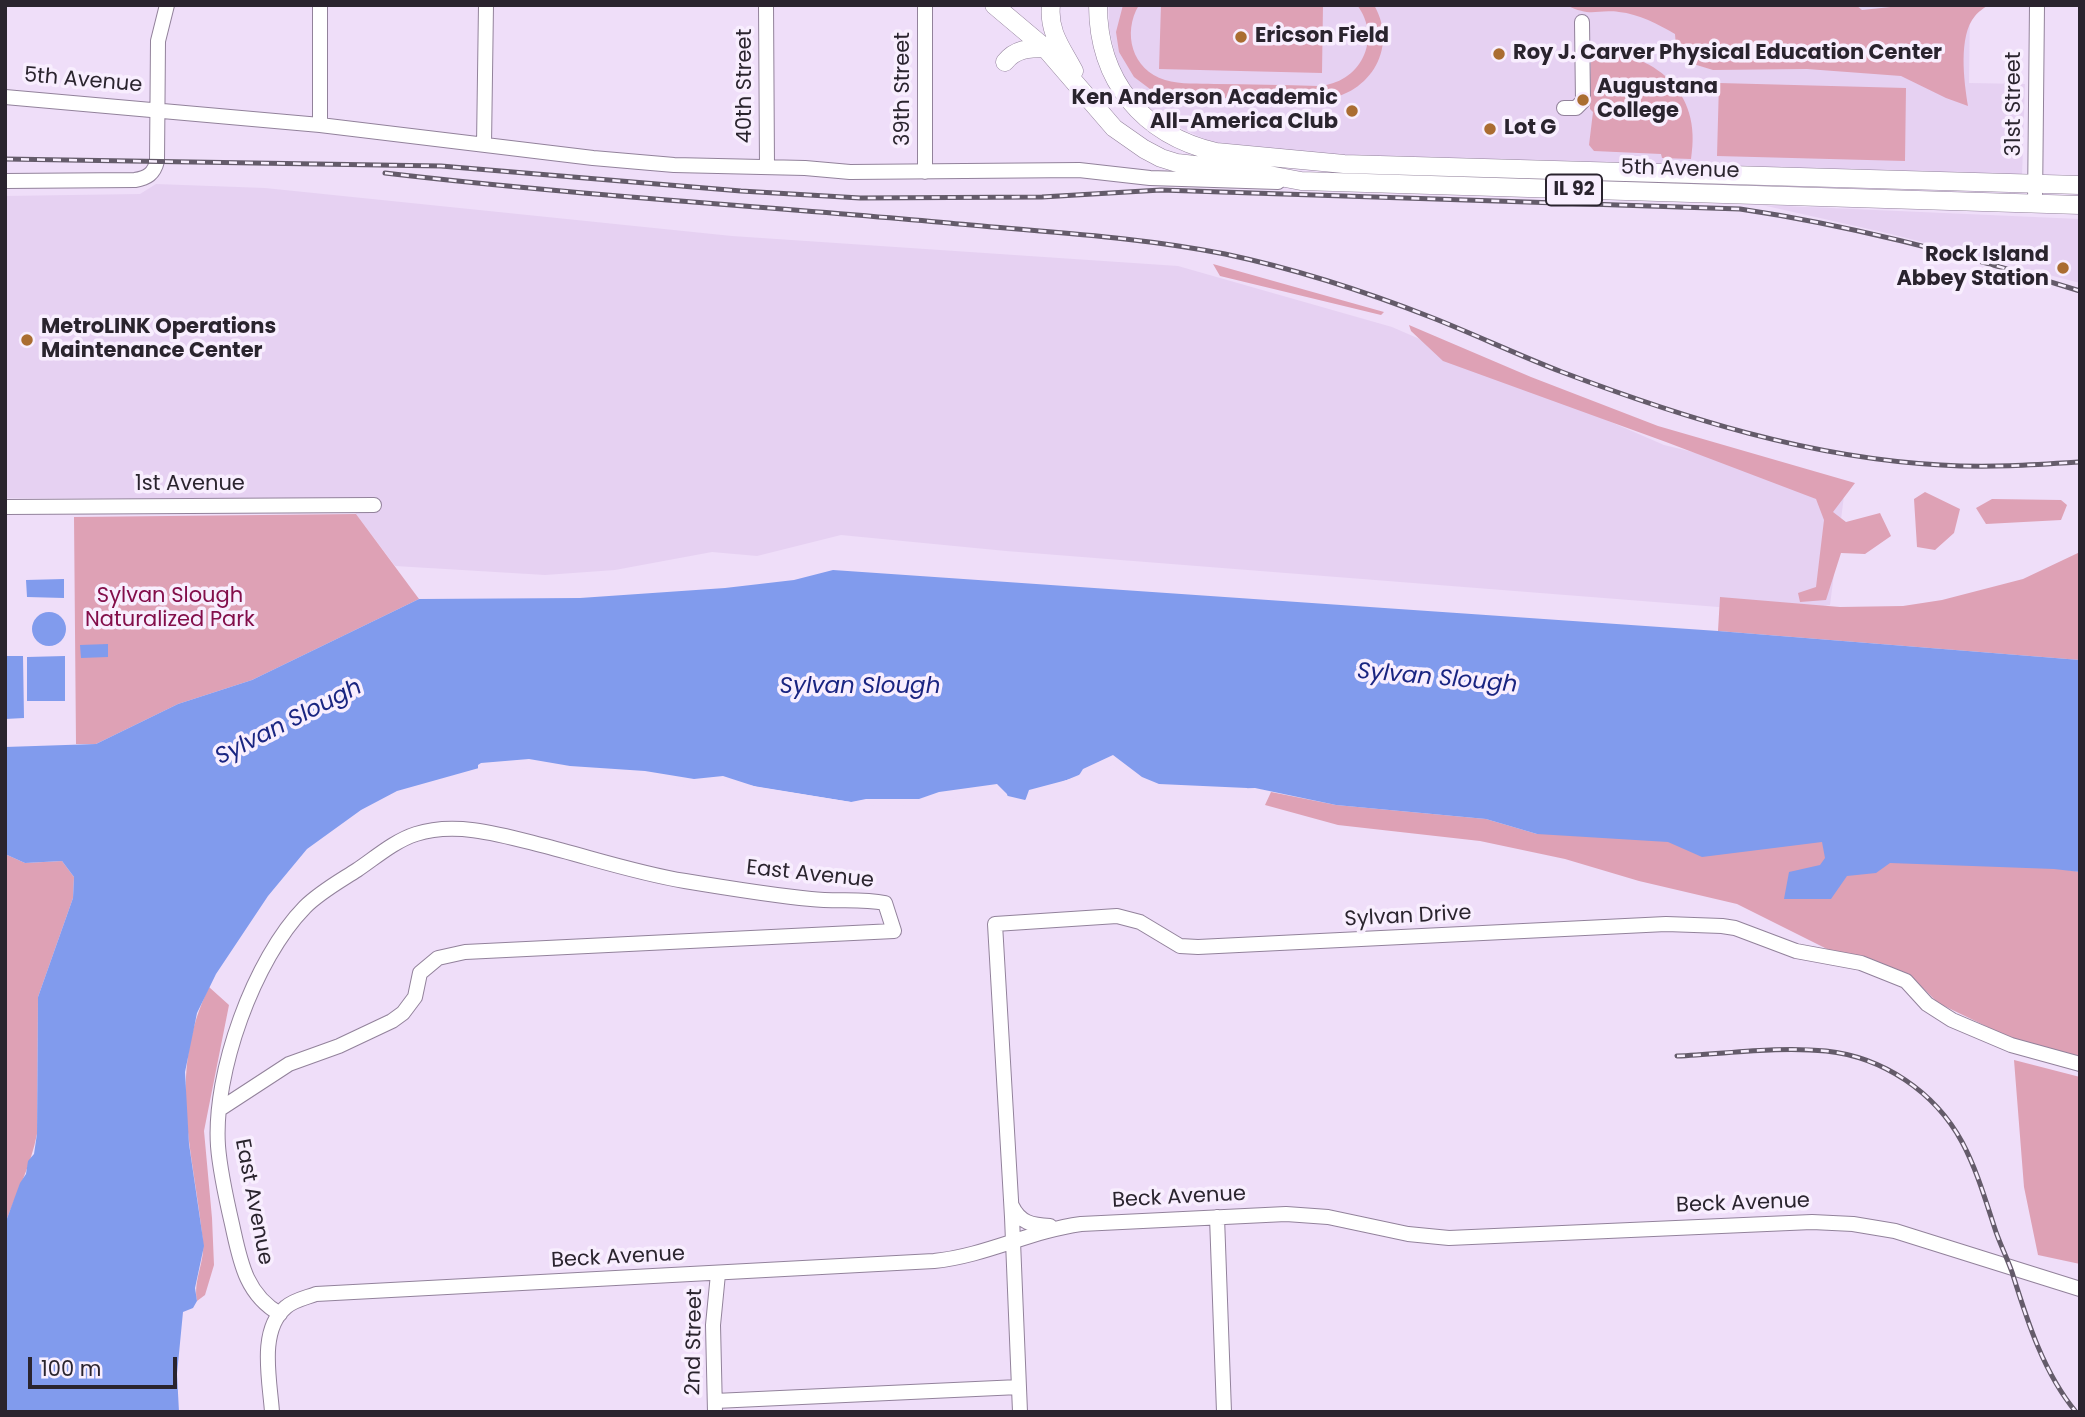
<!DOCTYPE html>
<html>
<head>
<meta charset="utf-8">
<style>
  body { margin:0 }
  #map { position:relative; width:2085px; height:1417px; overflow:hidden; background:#efdef9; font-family:Poppins,sans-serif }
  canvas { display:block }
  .frame { position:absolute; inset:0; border:7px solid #2a242e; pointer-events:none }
  .scale { position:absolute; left:28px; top:1357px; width:149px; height:32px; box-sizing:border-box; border:4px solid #2a242e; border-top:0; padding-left:9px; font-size:21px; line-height:24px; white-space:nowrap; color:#2a242e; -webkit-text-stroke:5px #f8eefe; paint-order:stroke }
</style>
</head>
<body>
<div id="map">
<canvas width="2085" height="1417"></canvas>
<div class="frame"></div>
<div class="scale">100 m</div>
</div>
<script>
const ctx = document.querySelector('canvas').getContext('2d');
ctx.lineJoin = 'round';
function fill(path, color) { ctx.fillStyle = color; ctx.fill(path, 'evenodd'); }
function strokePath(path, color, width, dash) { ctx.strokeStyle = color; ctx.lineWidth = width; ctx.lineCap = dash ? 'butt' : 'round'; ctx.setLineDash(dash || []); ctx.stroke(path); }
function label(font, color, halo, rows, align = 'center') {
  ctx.font = font + ' Poppins,sans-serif'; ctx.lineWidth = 7; ctx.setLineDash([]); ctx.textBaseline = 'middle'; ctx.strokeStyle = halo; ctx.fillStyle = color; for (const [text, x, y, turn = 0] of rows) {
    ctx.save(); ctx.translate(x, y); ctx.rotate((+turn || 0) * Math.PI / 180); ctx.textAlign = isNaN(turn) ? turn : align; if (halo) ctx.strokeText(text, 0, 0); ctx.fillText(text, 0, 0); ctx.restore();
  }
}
const built = new Path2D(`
  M1109,5h861l-1,78 56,1 -3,93 -681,-21 -76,-6 -54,-8 -30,-14 -26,-16 -26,-23 -13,-30 -7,-32z
  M156,184l109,4 467,48 446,30 214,61 272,118 103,25 77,26 -14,109 -48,7 -776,-61 -165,-16 -84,21 -45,-4 -97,18 -70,5 -83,-5 -67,-4 -39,-52 -2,-16h-349v-302l135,-2z
  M1762,205l318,14v64l-189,-49z`);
const green = new Path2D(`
  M1123,5h16c-17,28 -7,65 26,75 16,5 34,3 49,4 35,0 70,1 104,2 42,-2 65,-47 39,-81h17c26,45 -7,93 -56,95l-140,-3 -28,-8 -16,-12 -15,-25 -3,-20z
  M1161,5h162l-1,68 -163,-4z
  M1566,5h290l6,5 48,-5h78c-4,3 -10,7 -13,11 -17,20 -11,65 -7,90l-22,-8 -45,-22 -94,-7 -94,1 -36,-11 -2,-25c-17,-10 -36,-20 -56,-22 -25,-3 -26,6 -53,-7z
  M1591,49c63,4 112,41 100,110l-29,-1 -1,-4 -67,-3 -5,-6 4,-33 -3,-3z
  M1719,83l187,5 -1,73 -188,-5z
  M1213,264l171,48 -3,3 -161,-39z
  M1409,325l122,52 127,49 197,57 -22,29 13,10 34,-9 11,23 -26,18 -24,-1 -15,47 -26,2 -2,-9 18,-6 8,-67 -8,-21 -150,-57 -223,-81 -32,-30z
  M1925,492l35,17 -6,24 -19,17 -18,-3 -3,-48z
  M1992,499l69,1 6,5 -6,15 -75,4 -10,-16z
  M356,514l63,85 -167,81 -74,24 -82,40h-20l-2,-227z
  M2080,552v108l-362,-29 2,-34 120,10 63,-1 39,-6 81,-21z
  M1271,792l65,13 150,14 51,15 284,-9 259,47v185l-36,-7 -46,-18 -60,-29 -24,-24 -52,-21 -27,-5 -98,-49 -98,-23 -74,-22 -85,-18 -142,-16 -73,-20z
  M5,854l20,9 37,-2 12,16 -1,21 -35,99 -1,137c-6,31 -21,60 -32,90z
  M209,987l20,18 -25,126 8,87 2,47 -9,30 -8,6c-4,-21 8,-39 6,-59 -9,-91 -37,-166 6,-255z
  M2014,1060l66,17v187l-42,-9 -14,-68z`);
const water = new Path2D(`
  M833,570l885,61 362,29v212l-26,-3 -164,-6 -14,10 -29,3 -16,23h-47l5,-27 31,-7 5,-7 -3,-16 -120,15 -34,-15 -131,-8 -51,-15 -150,-14 -81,-17 -73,2 -34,-5 -37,-24c-29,14 -59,23 -86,39l-17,-4 -13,-8 -80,14h-64l-128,-21 -48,2 -46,-10 -74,-5h-76l-82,23 -36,19 -54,39 -39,47 -52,78 -19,39 -12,59 4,72 15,102 -9,42 2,13 -4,7 -10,4 -6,62 2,38h-174v-188l15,-41 6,-9 2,-13 6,-7 3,-20 1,-137 35,-99 1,-21 -12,-16 -37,2 -20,-9v-107l91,-3 82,-40 74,-24 167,-81 161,-1 145,-10 69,-8z
  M64,579v19l-37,-1 -1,-17z
  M32 629a17 17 0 1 1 34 0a17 17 0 1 1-34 0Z
  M108,644v13l-27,1 -1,-13z
  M5,656h18l1,62 -19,1z
  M65,656v45h-38v-44z`);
const pier = new Path2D(`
  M1113,755l29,22 17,7 88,4 1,4 -66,1 -35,-5 -37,-23 -29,15 -34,11 -23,13 5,-14 49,-13 5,-8z
  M529,759l41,7 75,5 49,8 29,-3 34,11 94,15 15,-3h53l20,-7 58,-8 10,10 1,6 -14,-9 -79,14 -64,1 -95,-14 -33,-8 -48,2 -46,-10 -96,-8 -55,4v-7l3,-2z`);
const minor = new Path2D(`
  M766,5l1,162
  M925,5v167
  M5,97l315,28 273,33 81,7 131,3 45,4 229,-2 71,8 128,4
  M1564,108h12l7,-7 -1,-79
  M320,125v-120
  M484,145l2,-140
  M5,181l130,-1c12,-2 19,-6 22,-19l1,-120 9,-36
  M2035,204l2,-199
  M5,507l369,-2
  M220,1109l69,-45 50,-18 53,-25 11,-8 12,-16 5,-24 18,-15 27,-6 429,-21 -9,-28c-24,-5 -49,-1 -74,-4 -42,-4 -84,-11 -126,-18 -49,-8 -96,-24 -144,-36 -39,-10 -85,-24 -125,-11 -22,7 -41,24 -59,36 -17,11 -37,22 -52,37 -51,52 -92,166 -87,239 2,26 8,52 14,78 8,36 13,70 48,90
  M1012,1206c8,17 20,19 38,20
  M1217,1217l7,195
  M715,1401l304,-14
  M272,1412c-2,-31 -14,-82 14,-105 8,-7 19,-9 30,-13l618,-33c51,-5 96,-30 147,-37l205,-10 42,3 80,17 41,4 363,-16 41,2 42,7 185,58
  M715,1412l-2,-87 5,-51
  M1020,1412l-8,-195 -17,-293 122,-8 23,6 40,24 18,1 468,-23 56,2 13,2 61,23 65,12 45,18 21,23 25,16 59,25 69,19`);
const major = new Path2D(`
  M994,5l51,43 69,80 30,21 17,9 16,5 71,8 53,10 779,24
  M1051,5c-3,27 11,43 23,66
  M1098,5c0,76 45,130 118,147l128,12 736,21
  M1005,62c10,-13 24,-14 40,-14`);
const rail = new Path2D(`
  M5,159l436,7 300,25 119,7 182,-1 119,-7 579,19c115,17 229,47 340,82
  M385,173c187,22 376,33 564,50 91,9 186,13 276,31 71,15 142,38 208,64 43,17 85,37 129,54 122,46 248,86 379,93 46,3 92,0 139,-3
  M1677,1056c49,-2 100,-10 149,-5 57,6 109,41 136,91 15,28 24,60 34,90 5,14 11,26 16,40 15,48 31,100 64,140`);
const markers = [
  [1241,37,7,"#aa6d31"],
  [1499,54,7,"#aa6d31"],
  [1583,100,7,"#aa6d31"],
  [1352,111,7,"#aa6d31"],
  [1490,129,7,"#aa6d31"],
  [2063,268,7,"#aa6d31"],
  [27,340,7,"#aa6d31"]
];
const shields = [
  [1574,190,56]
];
const shieldNames = [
  ["IL 92",1574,190]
];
const poiNames = [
  ["Ericson Field",1255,37],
  ["Roy J. Carver Physical Education Center",1513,54],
  ["Augustana",1597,88],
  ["College",1597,112],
  ["Ken Anderson Academic",1338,99,"right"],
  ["All-America Club",1338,123,"right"],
  ["Lot G",1504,129],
  ["Rock Island",2049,256,"right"],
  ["Abbey Station",2049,280,"right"],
  ["MetroLINK Operations",41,328],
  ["Maintenance Center",41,352]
];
const streetNames = [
  ["5th Avenue",83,81,5],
  ["40th Street",746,86,-90],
  ["39th Street",904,89,-90],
  ["31st Street",2015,104,-90],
  ["5th Avenue",1680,170,2],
  ["1st Avenue",190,485],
  ["East Avenue",810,875,6],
  ["Sylvan Drive",1408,917,-3],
  ["Beck Avenue",1179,1198,-3],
  ["East Avenue",253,1202,79],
  ["Beck Avenue",1743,1204,-2],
  ["Beck Avenue",618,1258,-3],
  ["2nd Street",695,1342,-89]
];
const parkNames = [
  ["Sylvan Slough",170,597],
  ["Naturalized Park",170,621]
];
const waterNames = [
  ["Sylvan Slough",1437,679,5],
  ["Sylvan Slough",860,687],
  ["Sylvan Slough",289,723,-27]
];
fill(built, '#e6d1f2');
fill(green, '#dea1b5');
fill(water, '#819bed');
fill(pier, '#efdef9');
strokePath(minor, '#92829b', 16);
strokePath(major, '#92829b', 19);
strokePath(minor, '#fff', 14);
strokePath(major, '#fff', 18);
strokePath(rail, '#645b6a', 5);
strokePath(rail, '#f8eefe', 2.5, [8]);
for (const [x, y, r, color] of markers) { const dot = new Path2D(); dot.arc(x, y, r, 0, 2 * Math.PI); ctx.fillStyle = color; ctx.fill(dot); strokePath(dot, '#f8eefe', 2.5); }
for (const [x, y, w] of shields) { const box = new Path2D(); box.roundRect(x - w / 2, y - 15.5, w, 31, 5); ctx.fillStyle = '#f8eefe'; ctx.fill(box); strokePath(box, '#2a242e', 2); }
label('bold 19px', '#2a242e', null, shieldNames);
label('bold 21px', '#2a242e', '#f8eefe', poiNames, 'left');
label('21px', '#2a242e', '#f8eefe', streetNames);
label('21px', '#830e4a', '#f8eefe', parkNames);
label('italic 23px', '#1a2582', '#f8eefe', waterNames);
</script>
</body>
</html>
